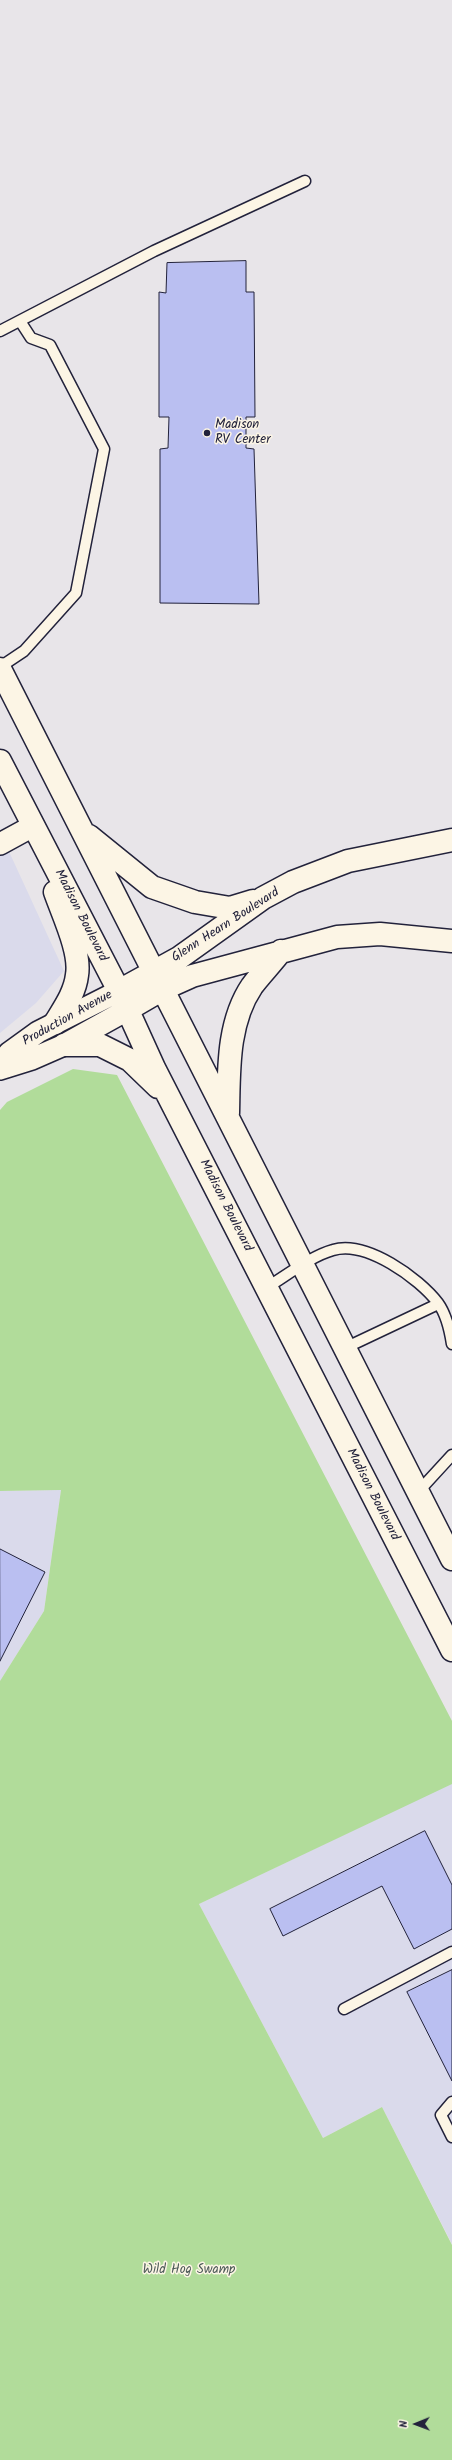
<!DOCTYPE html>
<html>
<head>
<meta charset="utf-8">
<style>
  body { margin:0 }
  #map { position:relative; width:452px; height:2460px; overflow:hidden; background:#e8e5e9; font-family:Kalam,sans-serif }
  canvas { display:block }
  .north { position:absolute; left:396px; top:2404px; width:40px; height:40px; -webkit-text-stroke:3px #fcf5e5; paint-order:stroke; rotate:269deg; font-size:11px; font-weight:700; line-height:16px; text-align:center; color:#22223b }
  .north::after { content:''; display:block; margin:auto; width:14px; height:18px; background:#22223b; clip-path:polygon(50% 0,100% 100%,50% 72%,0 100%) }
</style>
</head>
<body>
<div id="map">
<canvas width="452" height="2460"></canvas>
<div class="north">N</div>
</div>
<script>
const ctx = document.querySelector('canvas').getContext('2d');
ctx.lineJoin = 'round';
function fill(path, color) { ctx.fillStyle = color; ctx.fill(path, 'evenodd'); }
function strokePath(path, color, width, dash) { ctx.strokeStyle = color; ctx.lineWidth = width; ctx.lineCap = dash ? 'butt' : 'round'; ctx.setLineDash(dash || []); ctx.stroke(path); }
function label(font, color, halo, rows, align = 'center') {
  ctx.font = font + ' Kalam,sans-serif'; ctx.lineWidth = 3; ctx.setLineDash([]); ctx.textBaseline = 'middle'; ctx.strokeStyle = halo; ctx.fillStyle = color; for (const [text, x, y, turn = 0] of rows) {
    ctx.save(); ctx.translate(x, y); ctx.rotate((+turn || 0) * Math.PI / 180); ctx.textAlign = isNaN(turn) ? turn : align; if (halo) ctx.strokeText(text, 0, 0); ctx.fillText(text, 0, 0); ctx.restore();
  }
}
const built = new Path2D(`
  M0,832l64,139 -28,32 -36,30z
  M61,1490l-17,121 -44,70v-190z
  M452,1783v461l-70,-137 -59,31 -124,-234z`);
const green = new Path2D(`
  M73,1069l44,6 335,646v63l-253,120 124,234 59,-31 70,138v215h-452v-779l44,-70 17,-121 -61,1v-381l7,-8z`);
const building = new Path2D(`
  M246,261v31h8l1,125h-9v31l8,1 5,155 -99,-1v-154l8,-1 1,-31h-10v-125l7,1 1,-30z
  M0,1549l45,23 -45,89z
  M425,1831l27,54v44l-38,20 -32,-63 -99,50 -13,-27z
  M452,1970v111l-45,-89z`);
const service = new Path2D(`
  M0,331l154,-80 151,-70
  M0,667l24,-16 52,-58 28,-144 -54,-104 -19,-7 -11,-17
  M266,1288c20,-12 45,-32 67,-38 33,-10 86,28 105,53 8,11 12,28 14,41
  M345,1348l93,-44
  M418,1492l34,-37
  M344,2009l108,-57
  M452,2102l-11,13 11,22`);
const minor = new Path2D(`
  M0,844l33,-18
  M4,1067l5,-14 29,-21 81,-41
  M0,1069l32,-10 32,-14 63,-35`);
const secondary = new Path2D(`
  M0,669l452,890
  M0,761l119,230 35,77 298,582
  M89,836l63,51 43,15 35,6 23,-7
  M119,991l60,-33 84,-60 30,-16 55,-21 104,-21
  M127,1010l36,-21 29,-13 145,-39 43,-3 72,7
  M55,1023c9,-15 20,-30 22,-48 4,-23 -14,-60 -22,-83
  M64,1045h36l30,15 28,27
  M228,1113c1,-42 -1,-90 24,-127 9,-12 20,-23 29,-35`);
const markers = [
  [207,433,4,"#22223b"]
];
const poiNames = [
  ["Madison",215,426],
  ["RV Center",215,441]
];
const streetNames = [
  ["Madison Boulevard",80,916,63],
  ["Glenn Hearn Boulevard",226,926,-33],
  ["Production Avenue",68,1019,-29],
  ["Madison Boulevard",225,1206,63],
  ["Madison Boulevard",372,1495,63]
];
const parkNames = [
  ["Wild Hog Swamp",189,2271]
];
fill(built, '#dadaeb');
fill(green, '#b1dc9a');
fill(building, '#babff1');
strokePath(building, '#22223b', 1);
strokePath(service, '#22223b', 13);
strokePath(minor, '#22223b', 24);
strokePath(secondary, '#22223b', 25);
strokePath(service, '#fcf5e5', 10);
strokePath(minor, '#fcf5e5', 21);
strokePath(secondary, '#fcf5e5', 22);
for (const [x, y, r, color] of markers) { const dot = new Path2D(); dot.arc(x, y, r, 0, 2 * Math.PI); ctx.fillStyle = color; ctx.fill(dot); strokePath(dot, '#fcf5e5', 1.5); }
label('13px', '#22223b', '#fcf5e5', poiNames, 'left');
label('13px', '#22223b', '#fcf5e5', streetNames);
label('13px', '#4d5a58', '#fcf5e5', parkNames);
</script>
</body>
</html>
